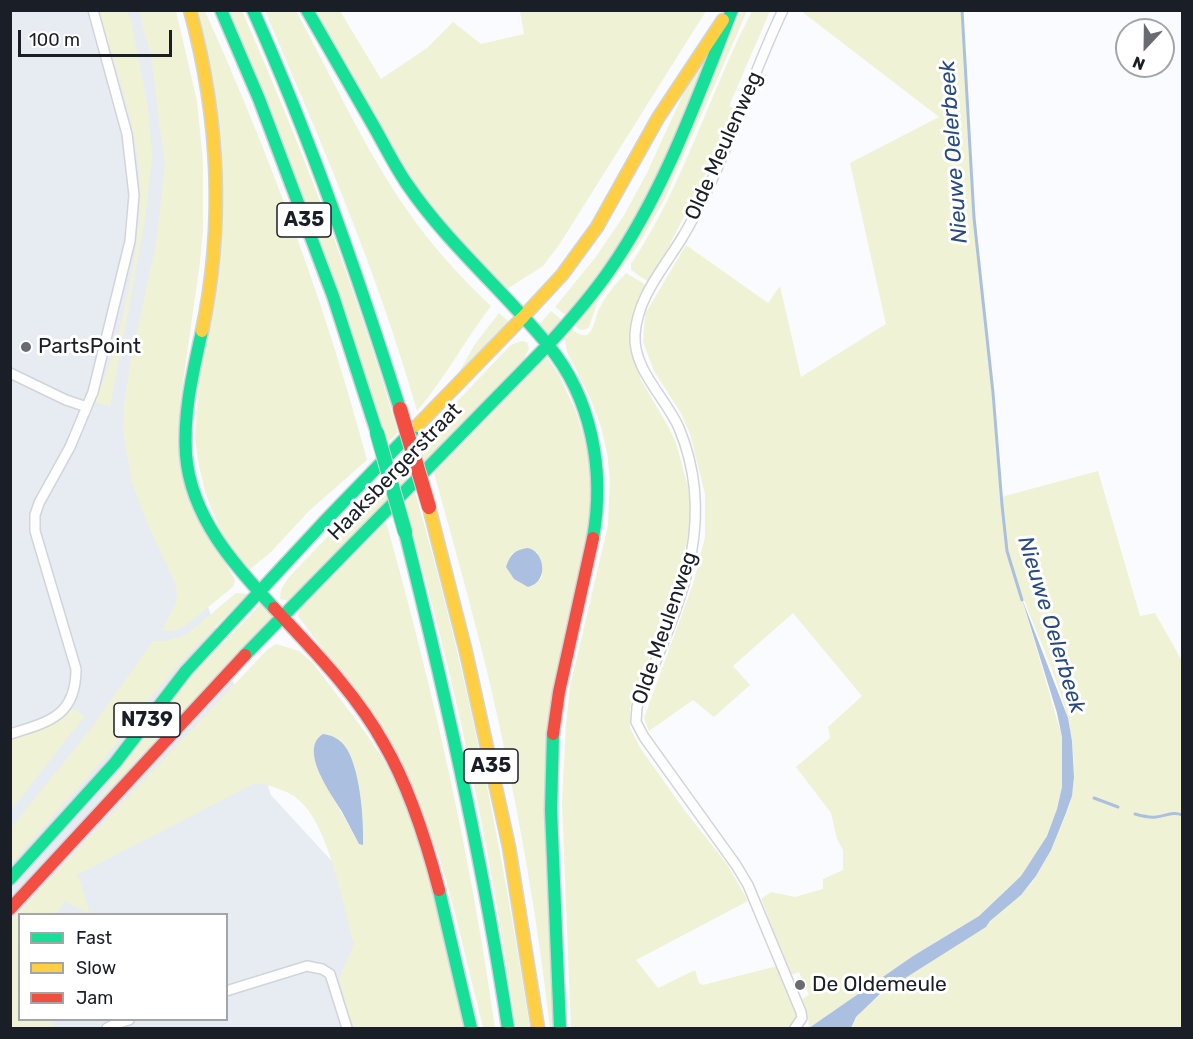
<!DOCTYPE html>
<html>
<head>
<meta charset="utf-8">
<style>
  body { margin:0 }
  #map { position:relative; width:1193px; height:1039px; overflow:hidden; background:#f9fbfe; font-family:Rubik,sans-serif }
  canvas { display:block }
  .frame { position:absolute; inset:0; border:12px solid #1a1e26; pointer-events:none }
  .legend { position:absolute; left:18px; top:913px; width:210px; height:108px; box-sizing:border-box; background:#fff; border:2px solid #a3a5a8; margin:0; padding:8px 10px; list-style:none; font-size:18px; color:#1a1e26 }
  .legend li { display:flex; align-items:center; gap:12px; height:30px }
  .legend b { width:30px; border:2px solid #a3a5a8 }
  .north { position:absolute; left:1115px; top:18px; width:60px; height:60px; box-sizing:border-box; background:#fff; border:2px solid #a3a5a8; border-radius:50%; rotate:202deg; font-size:16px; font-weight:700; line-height:24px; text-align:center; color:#1a1e26 }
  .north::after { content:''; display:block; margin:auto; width:21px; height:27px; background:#686b72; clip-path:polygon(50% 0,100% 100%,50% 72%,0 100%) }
  .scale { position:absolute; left:18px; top:30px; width:154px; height:27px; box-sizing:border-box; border:3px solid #1a1e26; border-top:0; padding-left:8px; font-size:18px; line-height:21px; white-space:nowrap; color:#1a1e26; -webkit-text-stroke:4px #fff; paint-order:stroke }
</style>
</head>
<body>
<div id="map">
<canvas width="1193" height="1039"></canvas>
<div class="frame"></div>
<ul class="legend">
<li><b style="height:8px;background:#16e098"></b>Fast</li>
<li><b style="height:8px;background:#ffcf43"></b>Slow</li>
<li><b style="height:8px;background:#f24e42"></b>Jam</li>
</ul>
<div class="north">N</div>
<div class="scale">100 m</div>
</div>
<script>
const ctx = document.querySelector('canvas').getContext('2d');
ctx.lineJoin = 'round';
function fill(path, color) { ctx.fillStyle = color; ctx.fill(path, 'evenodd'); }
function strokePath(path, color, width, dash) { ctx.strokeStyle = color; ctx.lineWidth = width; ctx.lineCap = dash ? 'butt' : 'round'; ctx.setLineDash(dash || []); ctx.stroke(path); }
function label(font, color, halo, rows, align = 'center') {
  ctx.font = font + ' Rubik,sans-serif'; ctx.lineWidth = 6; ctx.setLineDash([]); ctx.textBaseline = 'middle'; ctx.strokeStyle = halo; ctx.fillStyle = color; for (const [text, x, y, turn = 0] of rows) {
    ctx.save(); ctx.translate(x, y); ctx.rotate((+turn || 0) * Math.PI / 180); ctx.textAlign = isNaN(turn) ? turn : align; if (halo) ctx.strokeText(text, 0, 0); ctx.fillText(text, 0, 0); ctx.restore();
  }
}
const built = new Path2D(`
  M10,11h144l33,117 -19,359 103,308 135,147 10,86h-405zM20,914h206v106h-206z`);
const green = new Path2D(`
  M98,11h29l4,9 17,89 4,46 -7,65 -35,186 -15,-4c15,-34 24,-68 32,-105 11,-49 18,-99 9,-150 -8,-46 -24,-91 -38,-136z
  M139,11h37l21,90 6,62v69l-3,30 -19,134 -2,30 39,124 17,30 -2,7 -47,38c-8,5 -14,7 -24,5l13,-25 2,-9 -1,-11 -28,-60 -16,-42 -9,-52 1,-26 7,-47 25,-113 9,-80 -14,-109z
  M193,11h12c65,145 121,295 162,449l-58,51 -38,41 -23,19 -27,-39 -16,-40 -7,-31 -3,-22 4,-66 20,-131z
  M227,11h15c60,137 114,277 156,421l-12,13z
  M265,11h31c35,64 69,139 111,199 24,35 53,67 84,96 -26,34 -46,72 -74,105 -39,-138 -96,-269 -152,-400z
  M312,11h28l41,68 46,-31 26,-26 28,22 43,-10 -4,-23h186l-147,234 -16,21 -36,23 -46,-45 -43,-55z
  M741,11h6l-82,187 -26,46 -42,59 -8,24c-7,6 -11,2 -16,-3l24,-30z
  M752,11h18l-41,95 7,4c-25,59 -57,113 -84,171h-5l-16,-11v-6c53,-79 78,-170 121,-253z
  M801,11h161c6,162 26,324 39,486l97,-26 42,145 15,-3 27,48v367h-331c8,-29 106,-83 135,-101 12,-18 35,-28 49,-49 9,-14 16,-29 23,-45 5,-12 12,-25 14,-39 11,-67 -25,-134 -48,-194l-2,-1 40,138v50l-5,22 -10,27 -26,40 -42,40 -66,40 -104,72 -1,-13 -6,-16 7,-4 -10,-23 -8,3 -30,-76 10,-7 24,5 28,-8v-10l20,-9v-20l-6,-11 -6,-26 -35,-46 34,-29 -2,-11 34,-31 -69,-83 -60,53 17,19 -36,32 -21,-17 -44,31 -5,-13 49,-134 12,-47v-43l-15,-60 -9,-21 -27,-42 -11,-29 2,-28 41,-69 82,58 12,-17 21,91 80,-50 5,-3 -36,-161 89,-46z
  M712,48l-28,75 -55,114 -61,80 -13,-10 40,-49 28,-41 24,-44 41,-90z
  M626,273l20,12 1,3 -15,33 -1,10 9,47 29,50 7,15 12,44 3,21 -1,19 -6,26 -25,78 -29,77v20l11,21 44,62 42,53 21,37 -112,59 22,28 37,-18 4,13 4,2 74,-19 21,46v6l-7,10h-220l-9,-226 4,-77 4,-38 38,-162 2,-46 -3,-26 -6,-26 -11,-30 -23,-45 -2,-12 5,-12c23,19 22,-3 29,-19 6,-12 17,-26 27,-36z
  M551,311l13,11 -14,16 -10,-14z
  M499,313l10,9 -3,7 -57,61 26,-46z
  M522,341l5,1 2,6 -5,11 -235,242 -9,-2 1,-10 8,-12 222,-232z
  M547,357l12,18 17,37 7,23 6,23 2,55 -36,176 -2,339h-3c-13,-114 -33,-227 -59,-340 -17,-72 -37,-143 -57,-215zM537,552l5,24 -2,4 -34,-13 6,-14z
  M415,492c51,176 87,355 115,536h-14c-25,-177 -61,-353 -112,-525z
  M386,522c47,166 85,336 109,506h-12l-30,-123 -13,-45 -27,-71 -48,-83 -67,-90 2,-8z
  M236,593l12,1 -65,66 -31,36 -39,52 -102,116v-36l78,-97 64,-90h13l20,-6z
  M261,604l13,14 -180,187 91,-123z
  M276,644l23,7 14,12 52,69 18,27 16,30 27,76 40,163h-113l-14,-49 15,-35c-11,-39 -24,-110 -50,-139 -11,-13 -32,-20 -49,-22l-178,92v3l2,-1 11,37 -26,-13 -7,13h-37v106h32l2,8h-43l-1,-107 258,-272zM345,746l10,21 5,35 3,34 -4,8 -39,-69 -5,-18z
  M74,709l11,7 -74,94v-71l44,-16z`);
const water = new Path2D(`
  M527,548c16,1 24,33 1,39l-14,-8 -8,-12c4,-12 8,-17 21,-19z
  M1022,599l46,119 4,23 2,36 -2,19 -6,17 -15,37 -15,26 -15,19 -31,26 -4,6 -106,67 -24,23 -5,11h-42l104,-72 66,-40 42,-40 26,-40 10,-27 5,-22v-50l-5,-24z
  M323,734c8,1 15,4 21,11 16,19 20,75 19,100l-4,-1c-6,-11 -12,-23 -18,-34 -10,-16 -43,-61 -18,-76z`);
const stream = new Path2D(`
  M962,10l12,208 19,175 9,112 5,46 15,49
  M1094,798l24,9
  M1135,814c7,2 14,4 21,3 10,-1 17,-6 26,-2`);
const street = new Path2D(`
  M783,10c-27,56 -46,116 -72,172 -9,19 -18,38 -29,56 -19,31 -45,60 -47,97 -2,35 31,63 44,93 42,101 -5,186 -42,279l-1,15 8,15 92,128 12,20 53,127 1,6 -7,10
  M10,373l56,27 21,7
  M10,734c39,-12 66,-18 66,-65l-41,-138v-16l4,-12 31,-56 23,-55 37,-151 4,-46 -7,-61 -34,-124
  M226,991l81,-25 15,3 8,5 17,54
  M107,1028l8,-4 14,-4`);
const fast = new Path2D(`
  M221,10l38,89 74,197 44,137
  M253,10c58,130 104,263 147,399
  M307,10c22,38 44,76 66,115 11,19 21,40 34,59 40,59 96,106 141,161 44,53 57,126 45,193
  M202,331c-9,41 -19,82 -16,124 5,62 48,110 88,153
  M548,345c22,-24 43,-48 61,-74 55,-79 88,-172 123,-261
  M405,532c41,164 78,329 103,496
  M245,655l303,-310
  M553,734l-2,76 9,218
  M10,879l105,-116 71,-92 138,-149 93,-96
  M439,890l32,138`);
const slow = new Path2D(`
  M190,10c29,107 35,212 12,321
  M523,317l39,-42 35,-48 61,-109 65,-98
  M417,426l106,-109
  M429,507l37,145 43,195 29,181`);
const jam = new Path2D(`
  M274,608c39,42 82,85 110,136 24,41 43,100 55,146
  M553,734l6,-42 34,-154
  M10,909l235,-254`);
const fastBridge = new Path2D(`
  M377,433l28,99`);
const jamBridge = new Path2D(`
  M400,409l29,98`);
const markers = [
  [26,347,6,"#686b72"],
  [800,985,6,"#686b72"]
];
const shields = [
  [304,220,54],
  [147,720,66],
  [491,766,54]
];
const shieldNames = [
  ["A35",304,220],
  ["N739",147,720],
  ["A35",491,766]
];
const streetNames = [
  ["Olde Meulenweg",724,146,-66],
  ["Haaksbergerstraat",395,472,-46],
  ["Olde Meulenweg",665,628,-71]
];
const poiNames = [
  ["PartsPoint",38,347],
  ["De Oldemeule",812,985]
];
const waterNames = [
  ["Nieuwe Oelerbeek",954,152,-94],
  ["Nieuwe Oelerbeek",1051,625,73]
];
fill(built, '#e7ecf3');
fill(green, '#f0f2d5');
fill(water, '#abc0e1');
strokePath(stream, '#abc0e1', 3);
strokePath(street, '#d1d4da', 12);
strokePath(fast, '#d1d4da', 15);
strokePath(slow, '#d1d4da', 15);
strokePath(jam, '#d1d4da', 15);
strokePath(street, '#fefeff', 9);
strokePath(fast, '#16e098', 12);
strokePath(slow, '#ffcf43', 12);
strokePath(jam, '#f24e42', 12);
strokePath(fastBridge, '#d3d5d8', 16, []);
strokePath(jamBridge, '#d3d5d8', 16, []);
strokePath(fastBridge, '#16e098', 14);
strokePath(jamBridge, '#f24e42', 14);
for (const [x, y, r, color] of markers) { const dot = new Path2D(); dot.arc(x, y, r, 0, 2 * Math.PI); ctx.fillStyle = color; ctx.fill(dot); strokePath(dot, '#fff', 2); }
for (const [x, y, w] of shields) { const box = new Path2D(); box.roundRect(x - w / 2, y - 17, w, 34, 4.5); ctx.fillStyle = '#fff'; ctx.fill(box); strokePath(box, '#1a1e26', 1.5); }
label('bold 20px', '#1a1e26', null, shieldNames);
label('21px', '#1a1e26', '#fff', streetNames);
label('21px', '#1a1e26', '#fff', poiNames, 'left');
label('italic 22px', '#274a83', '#fff', waterNames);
</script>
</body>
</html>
